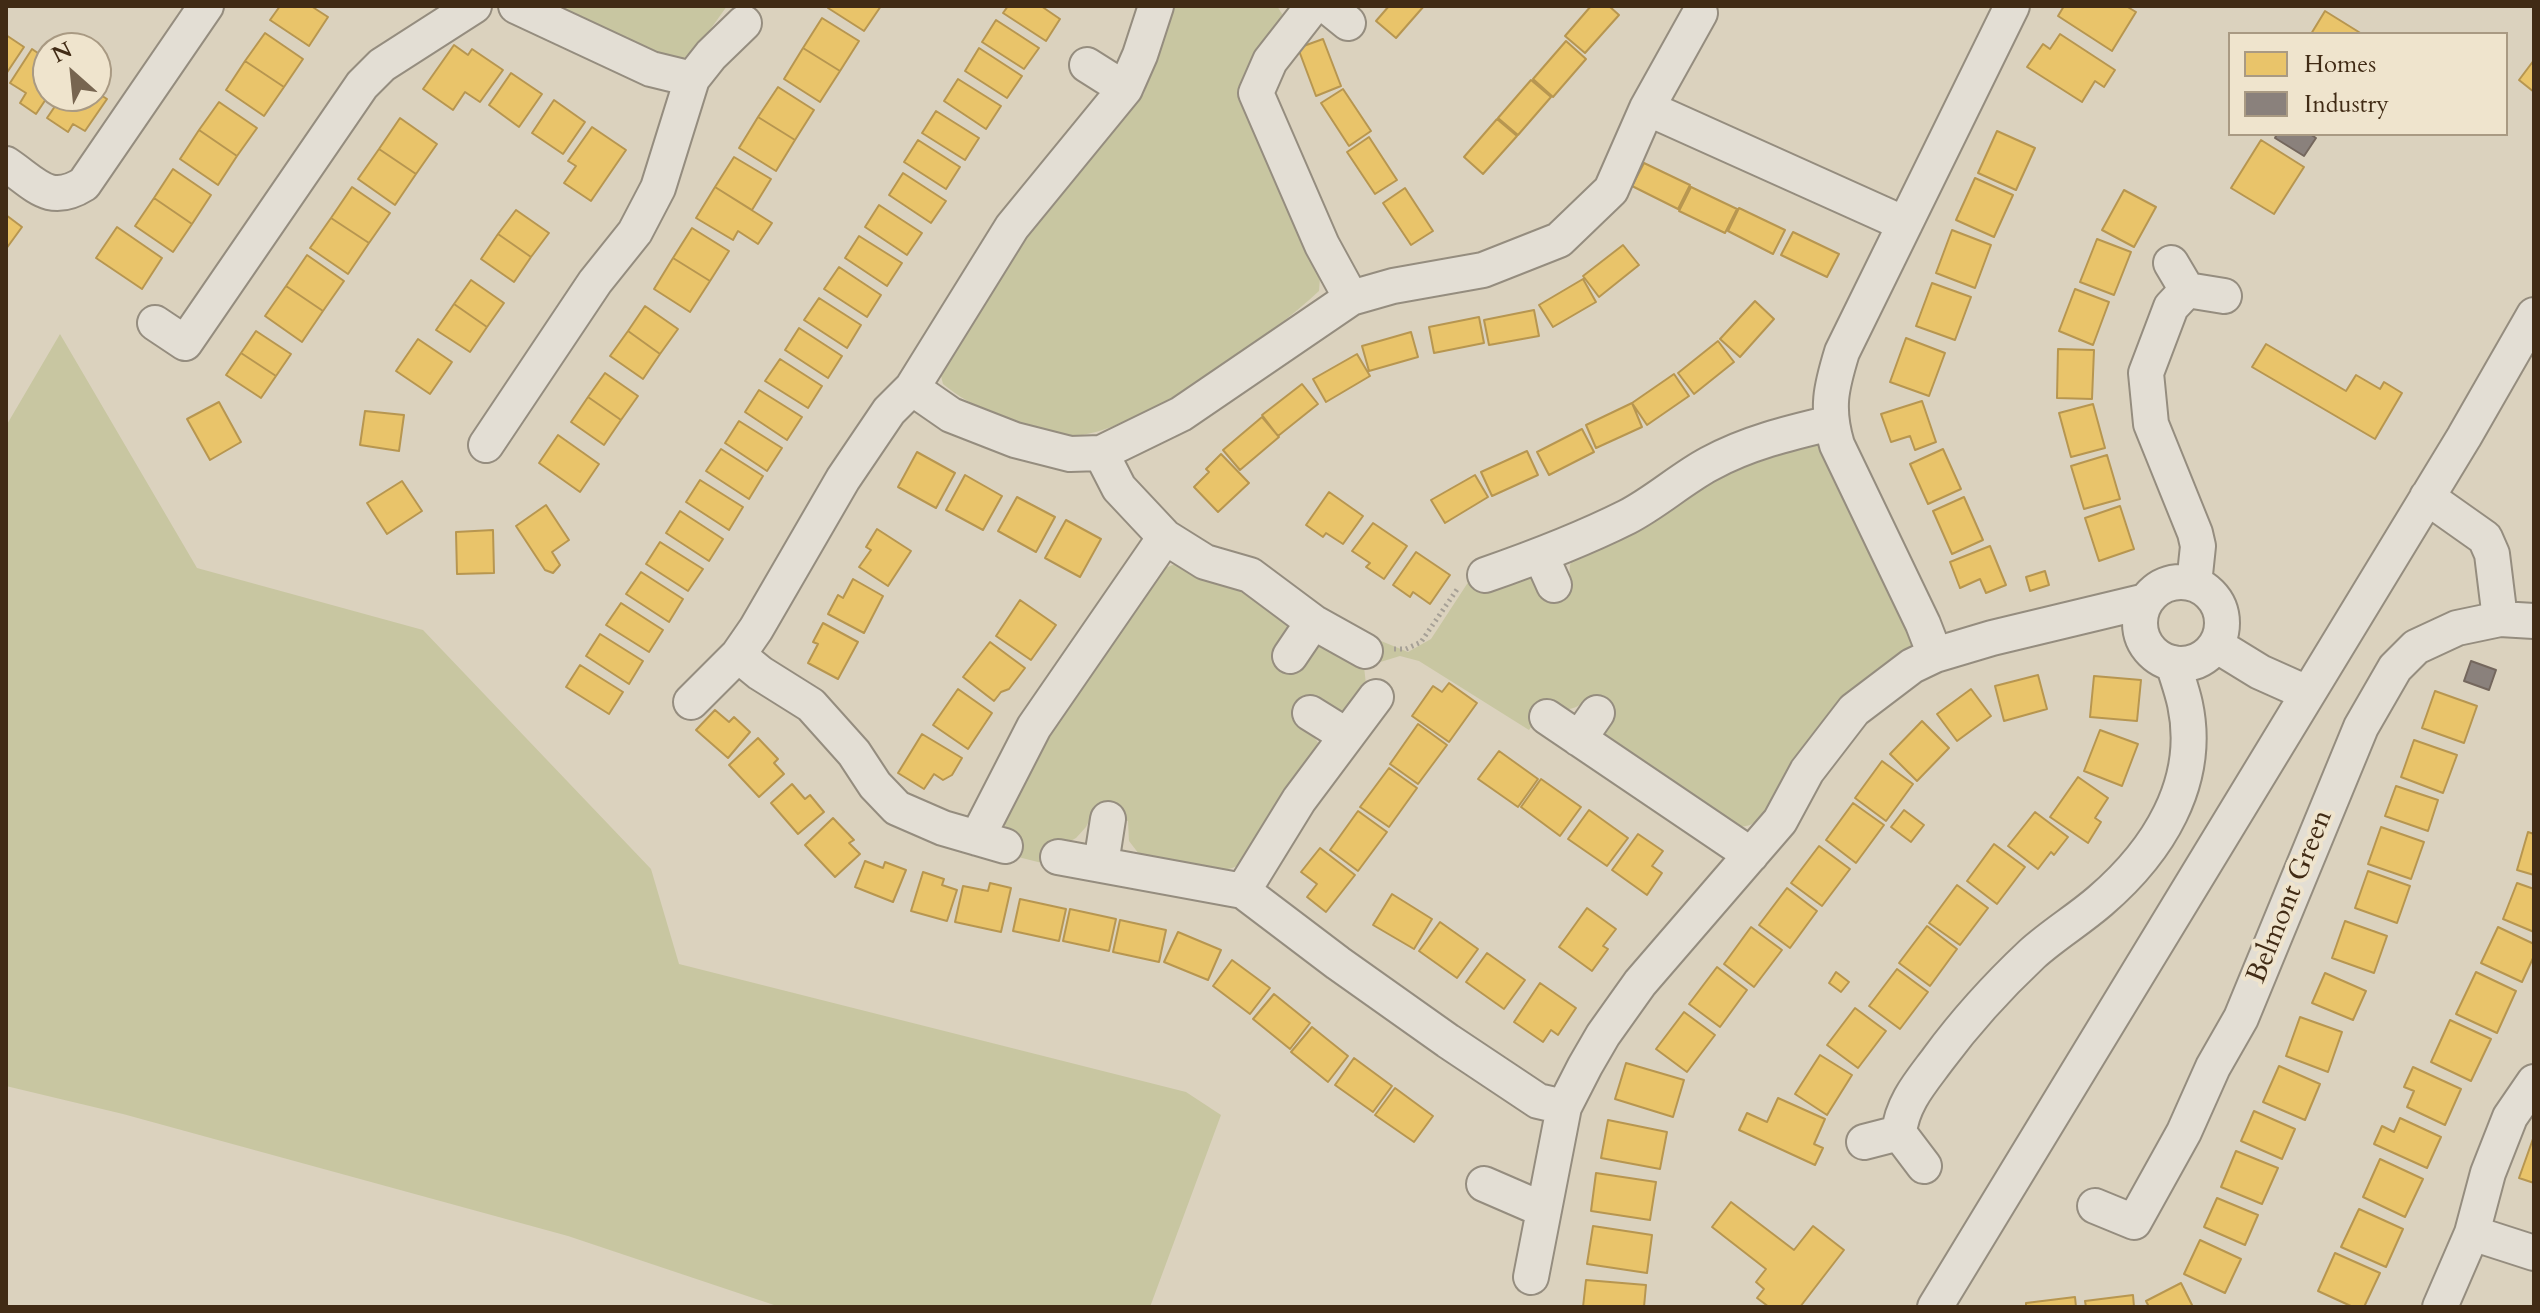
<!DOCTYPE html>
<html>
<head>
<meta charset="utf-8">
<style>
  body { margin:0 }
  #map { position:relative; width:2540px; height:1313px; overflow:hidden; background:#dbd2be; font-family:Cardo,serif }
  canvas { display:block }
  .frame { position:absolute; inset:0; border:8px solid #412b15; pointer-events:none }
  .legend { position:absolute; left:2228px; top:32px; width:280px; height:104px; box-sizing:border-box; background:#efe4cd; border:2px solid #a99a83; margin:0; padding:10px 14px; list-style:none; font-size:24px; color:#412b15 }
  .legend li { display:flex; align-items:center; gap:16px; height:40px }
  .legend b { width:40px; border:2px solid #a99a83 }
  .north { position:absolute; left:32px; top:32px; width:80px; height:80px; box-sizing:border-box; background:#efe4cd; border:2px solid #a99a83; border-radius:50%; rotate:333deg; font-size:22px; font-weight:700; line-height:32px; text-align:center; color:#412b15 }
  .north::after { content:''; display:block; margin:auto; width:28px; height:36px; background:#776550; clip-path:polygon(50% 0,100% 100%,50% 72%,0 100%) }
</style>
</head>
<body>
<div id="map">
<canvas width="2540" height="1313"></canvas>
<div class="frame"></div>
<ul class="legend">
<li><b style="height:22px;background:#e9c46a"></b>Homes</li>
<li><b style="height:22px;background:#8a817c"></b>Industry</li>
</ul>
<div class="north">N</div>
</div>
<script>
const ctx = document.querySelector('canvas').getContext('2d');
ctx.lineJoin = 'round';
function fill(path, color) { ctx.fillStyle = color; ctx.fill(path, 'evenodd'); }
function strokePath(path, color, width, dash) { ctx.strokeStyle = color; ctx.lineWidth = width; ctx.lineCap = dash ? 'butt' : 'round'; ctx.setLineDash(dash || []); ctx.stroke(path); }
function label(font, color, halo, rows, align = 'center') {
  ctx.font = font + ' Cardo,serif'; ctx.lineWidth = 8; ctx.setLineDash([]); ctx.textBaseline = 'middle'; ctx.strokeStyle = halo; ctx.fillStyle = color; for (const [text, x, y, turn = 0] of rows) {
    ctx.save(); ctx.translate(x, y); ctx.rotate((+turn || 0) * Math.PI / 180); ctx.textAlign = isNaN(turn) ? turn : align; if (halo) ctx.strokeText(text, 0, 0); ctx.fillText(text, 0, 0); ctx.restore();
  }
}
const green = new Path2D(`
  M555,6h172l-25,35 -18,17c-37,0 -94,-35 -129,-52z
  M1168,6h109l7,11c-30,33 -48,55 -37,100l73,160 -1,14c-48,45 -187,148 -253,145 -7,-1 -16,-4 -23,-6 -38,-10 -69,-21 -100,-46l-3,-12 115,-186 89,-92z
  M60,334l137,234 226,62 228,239 28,95 507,128 35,23 -71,192h-370l-212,-71 -445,-122 -117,-28v-660z
  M1815,439l9,10 87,180v18l-146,167c-11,10 -17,15 -33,11l-122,-83 -5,-9 1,-10 -18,-24c-16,13 -22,12 -41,5l-18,26 -110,-69 -19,-5 -36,11 2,17 -27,31 -30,15 10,14 -2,9 -77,111c-20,16 -77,-5 -101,-10l-10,-13 -1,-20 -35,-8 -7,14 -10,11 -13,7 -13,20 -36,-9 -1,-20 -11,-15 38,-79 121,-172 16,-7 64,21 48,39 -1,11 22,16 10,-6 55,4 6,-7 27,11 23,-13 53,-81 34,14 51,6 1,-13 6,-13 118,-70z`);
const homes = new Path2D(`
  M280,6h31l17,11 -19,29 -39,-26z
  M829,6h52l-17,25 -36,-23z
  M1008,6h33l19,13 -14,22 -43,-28z
  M1389,6h35l-28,32 -20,-17z
  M1591,6h18l10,9 -34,38 -20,-17z
  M2064,6h62l10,6 -24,39 -54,-35z
  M2325,11l37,23h-51z
  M822,18l37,23 -19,30 -37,-23z
  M996,20l43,28 -15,21 -42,-27z
  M265,33l38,26 -19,28 -39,-26z
  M2060,34l55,36 -11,17 -9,-6 -13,21 -55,-35 16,-23 7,5z
  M6,35l18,12 -18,27z
  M1323,39l18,47 -25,10 -18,-48z
  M1566,41l20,18 -33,38 -20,-18z
  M454,45l14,10 4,-6 31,21 -23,32 -15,-10 -12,18 -30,-21z
  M803,48l37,23 -20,31 -36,-23z
  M979,48l43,28 -15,22 -42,-27z
  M32,49l16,11v36l-12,18 -16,-11 6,-10 -16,-10z
  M2534,60v32l-15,-12z
  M245,61l39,26 -20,29 -38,-26z
  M511,73l31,21 -23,33 -30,-22z
  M958,79l43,27 -15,23 -42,-28z
  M1531,80l20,17 -33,38 -20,-17z
  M778,87l36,23 -19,30 -37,-23z
  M1343,89l28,42 -22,15 -28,-43z
  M96,92l11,7 -22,32 -12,-7 -5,8 -21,-14 15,-22h34z
  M554,100l31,22 -22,32 -31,-21z
  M219,102l38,26 -20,28 -38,-26z
  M936,111l43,27 -14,22 -43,-27z
  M758,117l37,23 -19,31 -37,-23z
  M400,118l37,26 -21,30 -37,-25z
  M1497,119l20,17 -34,38 -19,-17z
  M592,127l34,23 -35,51 -27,-18 12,-17 -8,-5z
  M199,130l38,26 -19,29 -38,-26z
  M1997,131l38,17 -19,42 -38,-17z
  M1369,137l28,43 -22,14 -28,-42z
  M918,140l42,27 -14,22 -42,-27z
  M2261,140l43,27 -30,47 -43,-26z
  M379,149l37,25 -21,31 -37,-26z
  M734,157l37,22 -19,31 -37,-23z
  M1644,163l46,22 -12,24 -46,-23z
  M173,169l38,26 -19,29 -38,-26z
  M903,173l43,28 -15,22 -42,-28z
  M1975,178l38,17 -19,42 -38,-17z
  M352,187l38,26 -21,30 -38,-25z
  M715,187l57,36 -14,21 -20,-13 -5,9 -37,-22z
  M1691,187l46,22 -12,24 -46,-22z
  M1405,188l28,43 -22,14 -28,-42z
  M2124,190l32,17 -22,40 -32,-17z
  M154,198l38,26 -19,28 -38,-26z
  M879,205l43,28 -15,22 -42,-28z
  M1739,208l46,22 -12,24 -45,-23z
  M516,210l33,23 -18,24 -33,-23z
  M6,215l16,12 -16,22z
  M331,218l38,25 -21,31 -38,-26z
  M117,227l45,31 -20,31 -46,-31z
  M692,228l37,23 -19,30 -37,-23z
  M1952,230l39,15 -16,43 -39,-15z
  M1793,232l46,22 -12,23 -46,-22z
  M498,234l33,23 -17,25 -33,-23z
  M859,236l43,27 -15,23 -42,-28z
  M2097,239l34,13 -17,43 -34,-13z
  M1623,245l16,20 -40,32 -16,-21z
  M307,255l37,26 -21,30 -37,-25z
  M673,258l37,23 -20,31 -36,-23z
  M839,267l42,28 -14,22 -43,-28z
  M1583,279l13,23 -43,25 -14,-22z
  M471,280l33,23 -17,24 -33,-23z
  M1932,283l39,14 -16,43 -39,-14z
  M286,286l37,25 -21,31 -37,-26z
  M2075,289l34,13 -16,43 -34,-14z
  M819,298l42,27 -14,23 -43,-28z
  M1755,301l19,18 -34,38 -20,-18z
  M454,304l33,23 -17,25 -34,-22z
  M645,306l33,23 -18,25 -32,-23z
  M1534,310l5,26 -50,9 -5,-25z
  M1479,317l5,26 -50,10 -5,-26z
  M799,328l43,28 -14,22 -43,-28z
  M256,331l35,23 -15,22 -35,-23z
  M628,331l32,23 -17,25 -33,-23z
  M1411,332l7,25 -49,14 -7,-25z
  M1906,338l39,15 -16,43 -39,-14z
  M418,339l34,23 -22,32 -34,-23z
  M1718,341l16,21 -40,32 -16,-21z
  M2266,344l80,47 10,-16 24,14 4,-7 18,11 -27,46 -123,-72z
  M2058,349l36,1 -2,49 -35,-1z
  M241,353l35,23 -15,22 -35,-23z
  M1357,354l13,22 -44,26 -13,-23z
  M780,359l42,27 -14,22 -43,-27z
  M605,373l33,23 -17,24 -33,-23z
  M1674,374l15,22 -42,29 -15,-22z
  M1302,384l16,20 -40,32 -16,-21z
  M759,390l43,27 -15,23 -42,-28z
  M588,397l33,23 -17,25 -33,-23z
  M1922,401l14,41 -21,8 -5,-14 -19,6 -10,-28z
  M219,402l22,40 -31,18 -23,-41z
  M1632,403l10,24 -46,21 -10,-23z
  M2093,404l12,44 -34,9 -12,-44z
  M365,411l39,4 -5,36 -39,-6z
  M1262,417l17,20 -39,33 -17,-20z
  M739,421l43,27 -15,23 -42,-28z
  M1582,429l12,23 -45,23 -12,-23z
  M558,435l41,29 -19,28 -41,-29z
  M721,449l42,27 -14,23 -43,-28z
  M1943,449l18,40 -33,15 -18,-40z
  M1527,451l11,24 -46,21 -11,-24z
  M917,452l38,21 -19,35 -38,-21z
  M1221,454l28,29 -31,29 -24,-25 15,-15 -3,-3z
  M2107,455l13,44 -36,10 -13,-43z
  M965,475l37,21 -19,34 -37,-20z
  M1475,475l13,22 -43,26 -14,-23z
  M700,480l43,27 -14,23 -43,-28z
  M402,481l20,30 -35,23 -20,-31z
  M1329,492l34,24 -20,28 -17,-11 -3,4 -17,-12z
  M1017,497l38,20 -19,35 -38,-21z
  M1964,497l19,43 -31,14 -19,-43z
  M546,505l23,35 -17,12 8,13 -7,8 -8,-3 -29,-44z
  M2120,506l14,43 -35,12 -14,-43z
  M680,511l43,28 -14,22 -43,-28z
  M1066,520l35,19 -21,38 -35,-19z
  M1373,523l34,23 -23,33 -18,-12 4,-4 -18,-12z
  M877,529l34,22 -23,35 -29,-19 12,-17 -5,-3z
  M493,530l1,43 -37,1 -1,-42z
  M660,542l43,27 -15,22 -42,-27z
  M1990,546l16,39 -20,8 -6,-14 -20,9 -10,-26z
  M1416,552l34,23 -20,29 -17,-12 -3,5 -17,-12z
  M2045,571l4,14 -19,6 -4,-14z
  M641,572l42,27 -14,23 -43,-28z
  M853,579l30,17 -19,37 -36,-19 10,-19 5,3z
  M1020,600l36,25 -25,35 -35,-24z
  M621,603l42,27 -14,22 -43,-27z
  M823,623l35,19 -20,37 -30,-16 10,-19 -5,-2z
  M600,634l43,27 -14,23 -43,-28z
  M990,642l35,26 -16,21 -8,3 -7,9 -31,-24z
  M580,665l43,27 -14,22 -43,-27z
  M2038,675l9,34 -43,12 -9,-35z
  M2094,676l47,4 -4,41 -47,-4z
  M1449,683l28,20 -28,39 -37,-26 21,-30 9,6z
  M958,689l34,24 -24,36 -35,-24z
  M1971,689l20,27 -34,25 -20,-27z
  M2435,691l42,15 -13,37 -42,-15z
  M715,710l14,12 5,-5 16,15 -22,26 -32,-28z
  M1922,721l27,27 -32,33 -27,-27z
  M1418,724l29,21 -29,39 -28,-20z
  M2100,730l38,14 -16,42 -38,-15z
  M922,734l40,24 -10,17 -9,5 -9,-6 -10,15 -26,-16z
  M758,738l20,21 -4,4 10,11 -25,23 -30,-32z
  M2414,740l43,15 -14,38 -42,-16z
  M1499,751l39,28 -20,28 -40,-28z
  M1882,761l31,23 -27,37 -31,-23z
  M1389,768l28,20 -28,39 -29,-20z
  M2078,777l30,21 -13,20 6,4 -13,21 -38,-26z
  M1541,779l40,28 -21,29 -39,-29z
  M792,784l13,15 5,-4 14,17 -26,22 -27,-31z
  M2396,786l42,14 -10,31 -43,-15z
  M1853,803l31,22 -28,38 -30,-23z
  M1589,810l39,28 -21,28 -39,-27z
  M1904,810l20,15 -13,17 -20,-15z
  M1358,811l29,21 -29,39 -28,-21z
  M2035,812l33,25 -14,18 -3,-3 -13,17 -30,-23z
  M833,818l21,22 -5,3 11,11 -25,23 -30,-32z
  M2381,827l43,15 -13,37 -43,-15z
  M2528,832l6,2v41l-17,-5z
  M1638,834l25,17 -11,15 10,7 -15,22 -35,-25z
  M1994,844l31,23 -28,37 -30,-23z
  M1819,846l31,23 -28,37 -31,-23z
  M1320,848l35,27 -29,37 -19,-15 10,-13 -16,-12z
  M865,861l18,7 2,-6 21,8 -13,32 -38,-15z
  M2368,871l42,15 -13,37 -42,-15z
  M923,872l21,7 -2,6 15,5 -10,31 -36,-10z
  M990,883l21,5 -10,44 -46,-10 8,-36 25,5z
  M2517,883l17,6v43l-31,-13z
  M1957,885l31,23 -28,37 -31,-22z
  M1787,888l30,23 -27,37 -31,-23z
  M1392,894l40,25 -18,30 -41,-24z
  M1020,899l46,10 -7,32 -46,-10z
  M1587,908l29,21 -13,17 5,3 -16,22 -33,-24z
  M1070,909l46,10 -7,32 -46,-10z
  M1120,920l46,10 -7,32 -46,-10z
  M2345,921l42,15 -13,37 -42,-15z
  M1440,922l38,27 -21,29 -38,-27z
  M1927,926l30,23 -27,37 -31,-23z
  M1751,927l31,23 -28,37 -30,-23z
  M2498,927l36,17v12l-12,26 -41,-19z
  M1178,932l43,18 -13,30 -44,-18z
  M1487,953l38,27 -21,29 -38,-27z
  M1232,960l38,28 -20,26 -37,-28z
  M1717,967l30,23 -27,37 -31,-23z
  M1897,969l31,23 -28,37 -31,-23z
  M1836,972l13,10 -8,10 -12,-9z
  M2476,972l40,19 -19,42 -41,-19z
  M2325,973l41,18 -13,29 -41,-17z
  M1540,983l36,25 -18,27 -7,-5 -8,12 -29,-20z
  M1274,994l36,29 -20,26 -37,-30z
  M1855,1008l31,23 -28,37 -31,-23z
  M1684,1012l31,23 -28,37 -31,-23z
  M2300,1017l42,15 -14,40 -42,-16z
  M2450,1020l41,19 -20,42 -40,-19z
  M1312,1027l36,29 -20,26 -37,-30z
  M1820,1055l32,20 -25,40 -32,-21z
  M1354,1058l38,28 -19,26 -38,-27z
  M1626,1063l58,17 -11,37 -58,-18z
  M2279,1066l41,18 -15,36 -42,-18z
  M2413,1067l48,22 -16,36 -38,-18 7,-16 -10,-4z
  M1395,1088l38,28 -19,26 -39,-27z
  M1778,1098l47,21 -11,25 9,4 -8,17 -76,-35 8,-17 20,9z
  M2254,1111l41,18 -13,30 -41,-18z
  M2400,1118l41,19 -14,31 -53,-24 8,-18 12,6z
  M1608,1120l59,12 -7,37 -59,-11z
  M2534,1136v47l-15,-5z
  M2236,1151l42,17 -16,36 -41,-17z
  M2380,1159l43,20 -18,38 -42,-20z
  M1596,1173l60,9 -6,38 -59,-9z
  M2217,1198l41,17 -13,30 -41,-18z
  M1731,1202l63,48 19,-24 31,24 -44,57h-31l-12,-9 7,-9 -8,-7 10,-13 -54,-42z
  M2359,1209l44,20 -17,38 -45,-20z
  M1593,1226l59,9 -5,38 -60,-9z
  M2200,1240l41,19 -16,34 -41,-19z
  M2335,1253l45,20 -16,34h-11l-35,-16z
  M1586,1280l60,5 -2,22h-61z
  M2181,1283l12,24h-44l-3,-6z
  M2133,1295l1,12h-48l-1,-6z
  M2075,1297l1,10h-50v-4z`);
const industry = new Path2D(`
  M2277,134h33l6,4 -12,18 -29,-18z
  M2471,661l25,9 -7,20 -25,-9z`);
const path = new Path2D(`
  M1394,649h12l15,-7 37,-54`);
const minor = new Path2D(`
  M516,6l135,63 41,10 19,-24 33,-32
  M1313,6l-43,55 -14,32 66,152 29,53
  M1327,6l21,17
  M1087,65l38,24
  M1647,108l258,116
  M6,164c30,20 43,42 78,20l122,-178
  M2171,263l16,27 -16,17 -25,66 5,51 44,109 3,13 -4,38
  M2187,290l37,6
  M155,323l30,20 177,-258 20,-20 92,-59
  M912,388l39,27 64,25 55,14 31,-1 80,-39 170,-116 42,-12 90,-16 76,-30 52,-50 36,-82 53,-95
  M486,445l109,-163 40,-50 23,-44 34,-109
  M1101,453l18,35 46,49 40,25 45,13 63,47 52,29
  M2427,497l58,41 7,16 8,65
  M1541,556l13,29
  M1485,575c49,-17 96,-35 142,-58 29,-15 54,-38 82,-53 38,-21 80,-31 122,-41
  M2140 623a41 41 0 1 1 82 0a41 41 0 1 1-82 0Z
  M2216,645l44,27 47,21
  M738,655l22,18 51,32 43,48 21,32 22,23 46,20 62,18
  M1935,655l-12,-31 -86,-179c-11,-37 -6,-57 5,-93l170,-346
  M1290,656l23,-34
  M691,702l47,-47 18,-26 87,-150 46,-68 23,-23 100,-161 113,-138 15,-34 16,-49
  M1310,713l37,23
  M1547,717l204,138
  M1579,739l18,-26
  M977,838l57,-111 131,-190
  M1058,857l185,34 95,72 110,78 90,60 26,6
  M1101,864l7,-45
  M1243,891l56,-91 77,-103
  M1899,1133l25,33
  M1864,1142l35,-9c3,-30 22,-51 39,-74 28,-38 60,-73 94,-105 21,-19 46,-34 68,-53 57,-49 102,-118 85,-197 -3,-14 -8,-27 -12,-41
  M1484,1184l60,26
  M2095,1206l39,16 50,-90 29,-65 28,-49 120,-291 34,-59 21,-21 41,-19 43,-9 34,2
  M2472,1233l62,20
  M1531,1277l33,-170 21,-41 18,-31 37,-52 140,-162 27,-50 47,-61 58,-44 23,-11 57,-17 154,-37
  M1935,1307l529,-870 70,-122
  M2440,1307l32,-74 16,-60 22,-56 24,-35`);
const streetNames = [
  ["Belmont Green",2291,897,-68]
];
fill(green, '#c8c6a1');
fill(homes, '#e9c46a');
strokePath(homes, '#b79650', 2);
fill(industry, '#8a817c');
strokePath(industry, '#74675d', 2);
strokePath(minor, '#958d7f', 38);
strokePath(path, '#a6a096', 5, [2, 4]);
strokePath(minor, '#e3ded4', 34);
label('28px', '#412b15', '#efe4cd', streetNames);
</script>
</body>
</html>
